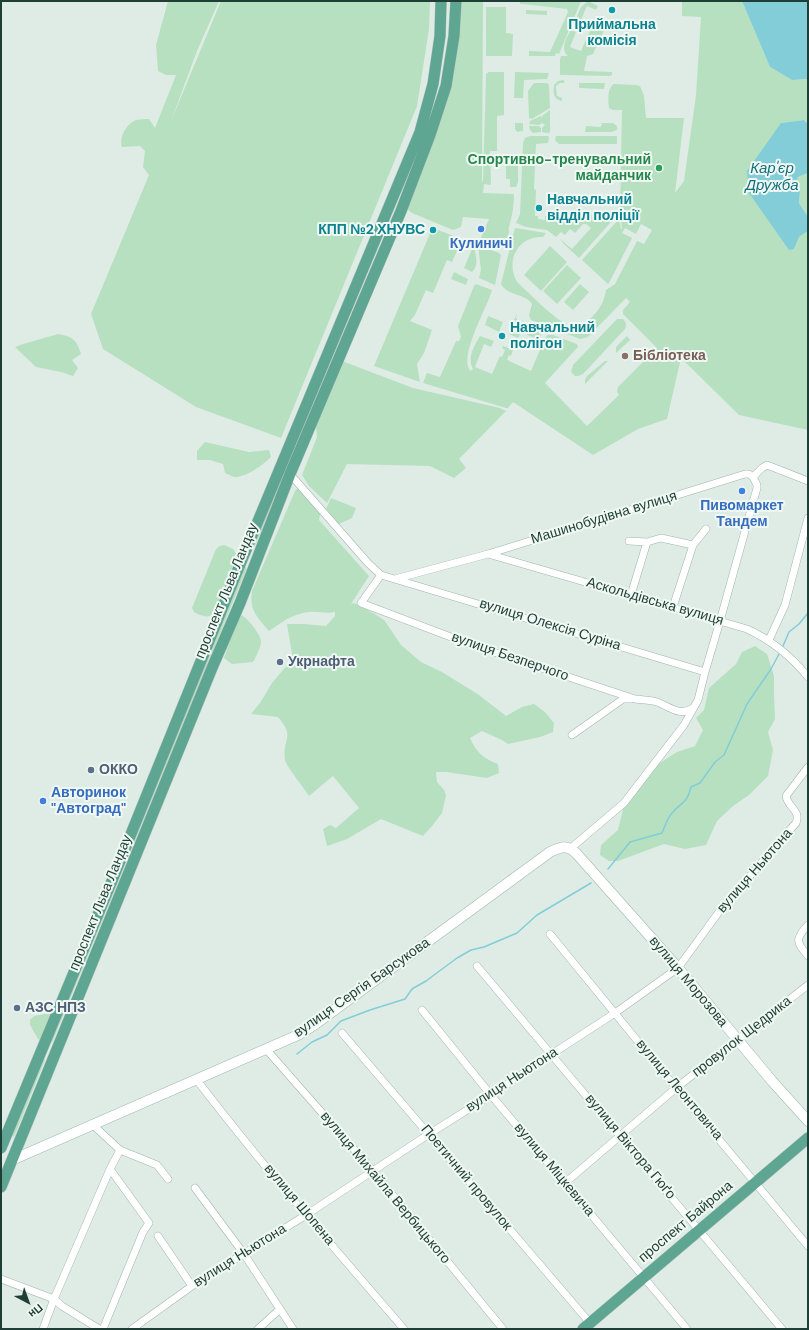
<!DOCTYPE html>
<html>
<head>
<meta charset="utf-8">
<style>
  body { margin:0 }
  #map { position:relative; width:809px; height:1330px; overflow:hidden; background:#dfece6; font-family:"DM Sans",sans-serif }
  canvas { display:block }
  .frame { position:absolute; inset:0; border:2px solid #1f3e35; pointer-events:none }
  .north { position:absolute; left:8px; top:1282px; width:40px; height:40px; -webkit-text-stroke:3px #f0f8f4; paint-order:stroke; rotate:139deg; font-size:11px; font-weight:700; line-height:16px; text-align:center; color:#1f3e35 }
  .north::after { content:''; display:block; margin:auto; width:14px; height:18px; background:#1f3e35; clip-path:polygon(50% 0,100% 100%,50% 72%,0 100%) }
</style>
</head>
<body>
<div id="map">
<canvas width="809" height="1330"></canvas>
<div class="frame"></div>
<div class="north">Пн</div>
</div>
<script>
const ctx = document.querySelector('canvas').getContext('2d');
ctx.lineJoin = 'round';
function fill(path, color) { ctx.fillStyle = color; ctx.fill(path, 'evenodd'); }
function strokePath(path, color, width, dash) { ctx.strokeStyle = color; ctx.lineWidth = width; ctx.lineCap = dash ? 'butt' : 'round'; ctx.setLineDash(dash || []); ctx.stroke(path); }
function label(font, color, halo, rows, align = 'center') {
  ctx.font = font + ' "DM Sans",sans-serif'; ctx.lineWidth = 4; ctx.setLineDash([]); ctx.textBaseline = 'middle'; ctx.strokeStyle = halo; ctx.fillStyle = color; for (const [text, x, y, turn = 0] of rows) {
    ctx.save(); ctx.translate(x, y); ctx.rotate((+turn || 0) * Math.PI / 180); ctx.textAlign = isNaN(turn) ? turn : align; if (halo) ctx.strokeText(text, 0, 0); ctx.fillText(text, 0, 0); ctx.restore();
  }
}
const green = new Path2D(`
  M168,1h51l-22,50 -26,70 50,-120h209l-1,28 -12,77 -136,332 -85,-31 -93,-58 -12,-35 58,-139 -6,-8 2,-16 -5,-5 -18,1c-3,-10 4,-23 14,-27 4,-1 9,-1 13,-1l6,9 21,-53h-10l-8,-4 -2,-26z
  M457,1h26l-1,180 1,1 3,-108 3,-2h15v43l-7,1v35h-7l1,34 -7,-1 -1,9 30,1 1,1c0,11 -2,21 -5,32 -1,3 1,5 -1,9 -4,14 -18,9 -28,4l9,-21 -26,-2 -2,10 -8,3 -41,-17 -3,-2 -3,-4 28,-74z
  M520,1h61l-22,53 -3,-1 -1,3h-26v-5l21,1 18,-40 -1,-3 -44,-5h-3z
  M588,1l10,5 -2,4 -9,-4 -7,16 -5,-1 6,-14z
  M682,1h60l28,66 22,13 16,-1v45l-4,-4 -23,3 13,126 5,-12 9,-6v199l-69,-15 -58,-57 -14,61 -29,10 -45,26 -80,-53 -5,6h-2l-83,-25 4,-10 13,4 16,-36h3l2,-4 -3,-11 16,-40 2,-2 16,6c-4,16 -35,69 -21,81l2,-2c-6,-12 1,-22 7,-33l14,5 -3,6 -7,-3 -9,23 17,7 8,-18 2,1 3,-7 -3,-2 1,-2 10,4 -2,6 -2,-1 -2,5 24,11 14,-33 3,-3h5l24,9 1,3 -2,2 -31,34 42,43 32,-31 -2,-3 1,-5 39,-39 -34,-34v-4l7,-8 -4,-4 -38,39 -8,2 -49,-19 -2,-5 3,-11c-7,-11 -25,-8 -31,-20l14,-56 31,5 -3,4c-4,0 -7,0 -10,1 -20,5 -26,29 -15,45 11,10 42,42 55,44 8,1 14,-5 19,-10 8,-8 12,-15 14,-27l9,-6 22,-43 7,3 8,-14 -11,-6 -5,10 -11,-6 -3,5 10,5 -22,43 -2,3 -26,-24 37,-41 2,10h1l-2,-15 2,-104c-5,0 -9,1 -13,-2 -1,-8 -2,-20 5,-24l22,1 4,1 4,10 2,22h38l-9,75 9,-12 12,-86 5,-78 -19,-1z
  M486,7h20v26l7,1 -1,22h-26z
  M526,10l21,1v4l-21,-1z
  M596,17l8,5 2,4 -13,28 -6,2 -3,15 28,1v3l-2,1 -50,-1v-15l1,-4h7c-8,-7 -2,-18 3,-26l5,2 -6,15 11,4z
  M515,72l34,1 -2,6 -23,1 -1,18h-9z
  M563,80l2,2 -1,1h-4l-4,3 1,10 5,2v3c-9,-1 -9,-9 -8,-16l4,-4z
  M534,83h13l2,2 1,23 -18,11 -3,-1 -1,-27z
  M579,83h26l-1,6 -25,-1z
  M550,110v21l-1,2 -7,-1v-4l3,-3 -3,-2 -3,2 -10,-1 1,-3 11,-5 1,2v-2z
  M515,123h8v8l-6,1 -2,-3z
  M602,123h11l4,3v4l-6,2h-26l1,-6 15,1z
  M529,126h10l2,2v4l-8,1 -3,-3z
  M530,136h18l1,2 -1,5 -12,1 -2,45 2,1 -1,26h3v3l7,1v-4l73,-2 -39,44 -15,-14 -4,-5 12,10 19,-21 -5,-4h-3l-8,9 -5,-4 -5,6 -4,-3 -5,5 -9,-7 -21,-3 -10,-4 4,-9 3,-71 2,-5z
  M556,136h61v8h-58l-4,-4z
  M506,158h12v24l-2,5h-6v-8h-4z
  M808,173v44l-9,-14 1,-12 -4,-9 2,-5z
  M436,229l37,15c2,8 7,21 -1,28l-8,-4 8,-19 -12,-5 -8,18 -5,-2 -14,33 -7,-3 -11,25 -5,6 22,9 -8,23 -7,11 3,18 -46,-16 57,-135 3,2z
  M478,245l21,8 2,2 -6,30 -16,-7 2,-8z
  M550,246l17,16 -26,29 -17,-16z
  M567,265l14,13 -24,26 -14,-13z
  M454,272l14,7 -2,6 -15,-6z
  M580,284l9,8 -16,18 -9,-8z
  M517,313l-1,5 2,3 18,8 5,6 -2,5 -18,-8 -3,6 -9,-4 1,-3 3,1 3,-7 -3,-2z
  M488,316l15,6 -4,10 -14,-7z
  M617,319h6c3,3 4,6 2,10l-42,45 -5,2h-3l-4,-4 2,-7z
  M58,334c14,2 19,6 23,20l-9,6 6,8 -5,8 -12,-4 -25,-5 -21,-20 8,-3z
  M627,336l3,4 -14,13v-6z
  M342,361l71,27 87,20 6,3 -47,48 7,9 -12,10 -24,-12 -83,-2 -20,39 -18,-17 -7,-11 15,-38 -1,-12z
  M605,361h3l-23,23v-4l2,-4z
  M205,442l44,10 20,-2 2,7c-8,8 -26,21 -37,20 -3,-1 -6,-3 -9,-4l-2,-9 -13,-4h-13v-9z
  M286,465l2,1 -33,80h-2z
  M302,488l21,25 -3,2 -1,5 50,56 -18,28 3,-1 21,11 10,7 16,24 20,17 21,10 37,23 27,21 16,-9 12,-3 11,8 9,11 -1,9 -13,5 -32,7 -6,-4 -20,-9 -12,7c6,14 14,21 28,26l1,9 -12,5 -41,-6h-10l1,10 7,8 2,5 -4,18 -10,13 -9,10 -42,-17 -34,20 -20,7 -4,-17 7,-4 6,3 23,-20 -26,-32 -24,20c-4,-7 -23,-30 -24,-36 -3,-22 11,-22 -7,-43l-27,-3 9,-11 12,-20 16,-19 4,-10 -5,-30h16l23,2 9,-10v-4c-9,2 -17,-1 -26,0 -19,3 -25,9 -40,19 -12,-14 -20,-21 -17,-40l43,-100 2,-2z
  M331,498l25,10 -4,10 -13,6 -13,-15z
  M224,545l9,4 4,6 -22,56c-6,9 -13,5 -21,1l-2,-4 24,-59 4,-3z
  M244,567l3,1 -195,475 -2,-1z
  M240,615c6,0 21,20 21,26 0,6 -5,16 -8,21l-21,2 -8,-6 5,-15 3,-13z
  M755,646l12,8 7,22v20l1,23 -7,13 5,18 -5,26 -19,19 -16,11 -16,15 -11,24 -21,4 -21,-5 -46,17h-9l-9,-6 1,-10 17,-15 6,-24 31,-40 22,-14 18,-6 8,-16 -7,-12 8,-8 5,-22 27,-24 6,-12z
  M50,1013l2,1 -12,26 -2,-1 -8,-14v-5l4,-4z
  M44,1059l1,1 -31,77 -2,-2z`);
const water = new Path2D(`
  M742,1h66v78l-16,1 -22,-13z
  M804,120l4,4v49l-10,4 -2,5 4,9 -1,12 9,14v14l-9,6 -5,12 -5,1 -40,-57 -2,-22 34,-48z`);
const stream = new Path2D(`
  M783,646l6,-14 10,-8 9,-11
  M608,869l22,-27 32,-9c3,-7 5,-14 10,-20 9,-11 15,-9 19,-26l9,-4 15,-21 9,-7 23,-51 24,-35 8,-15
  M297,1054l15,-12 15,-7 14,-14 29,-11 35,-11 7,-10 14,-8 31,-23 14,-8 13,-3 33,-14 20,-18 54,-32`);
const street = new Path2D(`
  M290,474l78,89 13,12 324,97
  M753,477l9,-9 5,-3 41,16
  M629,541l18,1 14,-4 32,7 13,-16
  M488,554l259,75c24,11 44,27 61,48
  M381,575l-20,28 111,42 163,54c7,1 16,1 22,3 13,5 23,15 36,6
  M395,579l93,-25 257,-80h4l4,3
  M631,595l16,-53
  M673,607l20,-62
  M769,640l16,-35 23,-87
  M572,735l51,-36h8
  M571,848l53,-45 60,-78 14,-25 7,-28 15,-51 37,-133v-3l-4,-8
  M808,925c-13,14 -12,17 0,31
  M550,934l126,154 132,158
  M477,966l305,363
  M422,1010l69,85 196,234
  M342,1033l248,290
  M266,1049l107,122 130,158
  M196,1079c66,86 137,168 208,250
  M93,1125l27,25 37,15 11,14
  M565,1183l111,-95 132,-103
  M195,1188l49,66 49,75
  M158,1236l34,50
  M1,1279l53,20 8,7 37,23
  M43,1329l11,-30 56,-130 10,-19
  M103,1329l40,-97 6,-9 -39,-54
  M132,1329l60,-43 114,-71 123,-81 62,-39 61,-41 63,-41 63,-45 43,-59 75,-86c5,-13 -8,-15 -10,-27l22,-29
  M258,1329l21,-19`);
const secondary = new Path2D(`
  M12,1160l286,-125 16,-10 236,-173c11,-5 16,-8 26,1l102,115 94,113 36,40`);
const primary = new Path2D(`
  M1,1148l113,-272 127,-314 179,-430 13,-48 7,-48 1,-35
  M1,1187l211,-519 28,-65 50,-129 111,-263 29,-76 16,-49 8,-50 2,-35
  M583,1329l225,-191`);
const markers = [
  [612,10,4,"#0f9aa8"],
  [659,168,4,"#2e9e5b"],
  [539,208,4,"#0f9aa8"],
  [481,229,4,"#3f7fe0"],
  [433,230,4,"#0f9aa8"],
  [502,336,4,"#0f9aa8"],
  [625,356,4,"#8d6e63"],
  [742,491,4,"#3f7fe0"],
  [280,662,4,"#5c6f8a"],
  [91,770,4,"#5c6f8a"],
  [43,801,4,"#3f7fe0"],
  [17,1008,4,"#5c6f8a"]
];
const cultureNames = [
  ["Приймальна",612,25,"center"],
  ["комісія",612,41,"center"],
  ["Навчальний",547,200],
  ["відділ поліції",547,216],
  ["КПП №2 ХНУВС",425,230,"right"],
  ["Навчальний",510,328],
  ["полігон",510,344]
];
const leisureNames = [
  ["Спортивно-тренувальний",651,160],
  ["майданчик",651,176]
];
const shopNames = [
  ["Кулиничі",481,244],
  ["Пивомаркет",742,506],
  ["Тандем",742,522],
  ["Авторинок",51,793,"left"],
  ["\"Автоград\"",51,809,"left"]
];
const educationNames = [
  ["Бібліотека",633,356]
];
const streetNames = [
  ["Машинобудівна вулиця",604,518,-17],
  ["проспект Льва Ландау",227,591,-68],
  ["Аскольдівська вулиця",655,602,16],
  ["вулиця Олексія Суріна",550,625,17],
  ["вулиця Безперчого",510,657,19],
  ["вулиця Ньютона",755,871,-49],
  ["проспект Льва Ландау",101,903,-68],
  ["вулиця Морозова",688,982,50],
  ["вулиця Сергія Барсукова",362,988,-35],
  ["провулок Щедрика",742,1037,-38],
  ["вулиця Ньютона",512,1080,-33],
  ["вулиця Леонтовича",679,1090,50],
  ["вулиця Віктора Гюґо",630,1147,50],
  ["вулиця Міцкевича",554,1170,50],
  ["Поетичний провулок",466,1178,50],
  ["вулиця Михайла Вербицького",385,1188,50],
  ["вулиця Шопена",299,1205,50],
  ["проспект Байрона",686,1222,-40],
  ["вулиця Ньютона",240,1256,-32]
];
const serviceNames = [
  ["Укрнафта",288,662],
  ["ОККО",99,770],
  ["АЗС НПЗ",25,1008]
];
const waterNames = [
  ["Кар'єр",772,169],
  ["Дружба",772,186]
];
fill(green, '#b6e0c0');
fill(water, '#82cdd7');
strokePath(stream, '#82cdd7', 1.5);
strokePath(street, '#a2b4ad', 8);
strokePath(secondary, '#9db9ae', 11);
strokePath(primary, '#c0c9c6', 12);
strokePath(street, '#fff', 7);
strokePath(secondary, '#fff', 10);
strokePath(primary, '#5fa692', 11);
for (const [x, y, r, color] of markers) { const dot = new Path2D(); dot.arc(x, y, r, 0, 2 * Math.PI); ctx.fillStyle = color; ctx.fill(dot); strokePath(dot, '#f0f8f4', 1.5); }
label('bold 14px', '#0d838f', '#f0f8f4', cultureNames, 'left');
label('bold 14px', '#27864d', '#f0f8f4', leisureNames, 'right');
label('bold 14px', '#366cbe', '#f0f8f4', shopNames);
label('bold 14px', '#785e54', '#f0f8f4', educationNames, 'left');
label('14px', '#1f3e35', '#f0f8f4', streetNames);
label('bold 14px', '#4e5e75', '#f0f8f4', serviceNames, 'left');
label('italic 15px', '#13717f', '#f0f8f4', waterNames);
</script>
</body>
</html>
